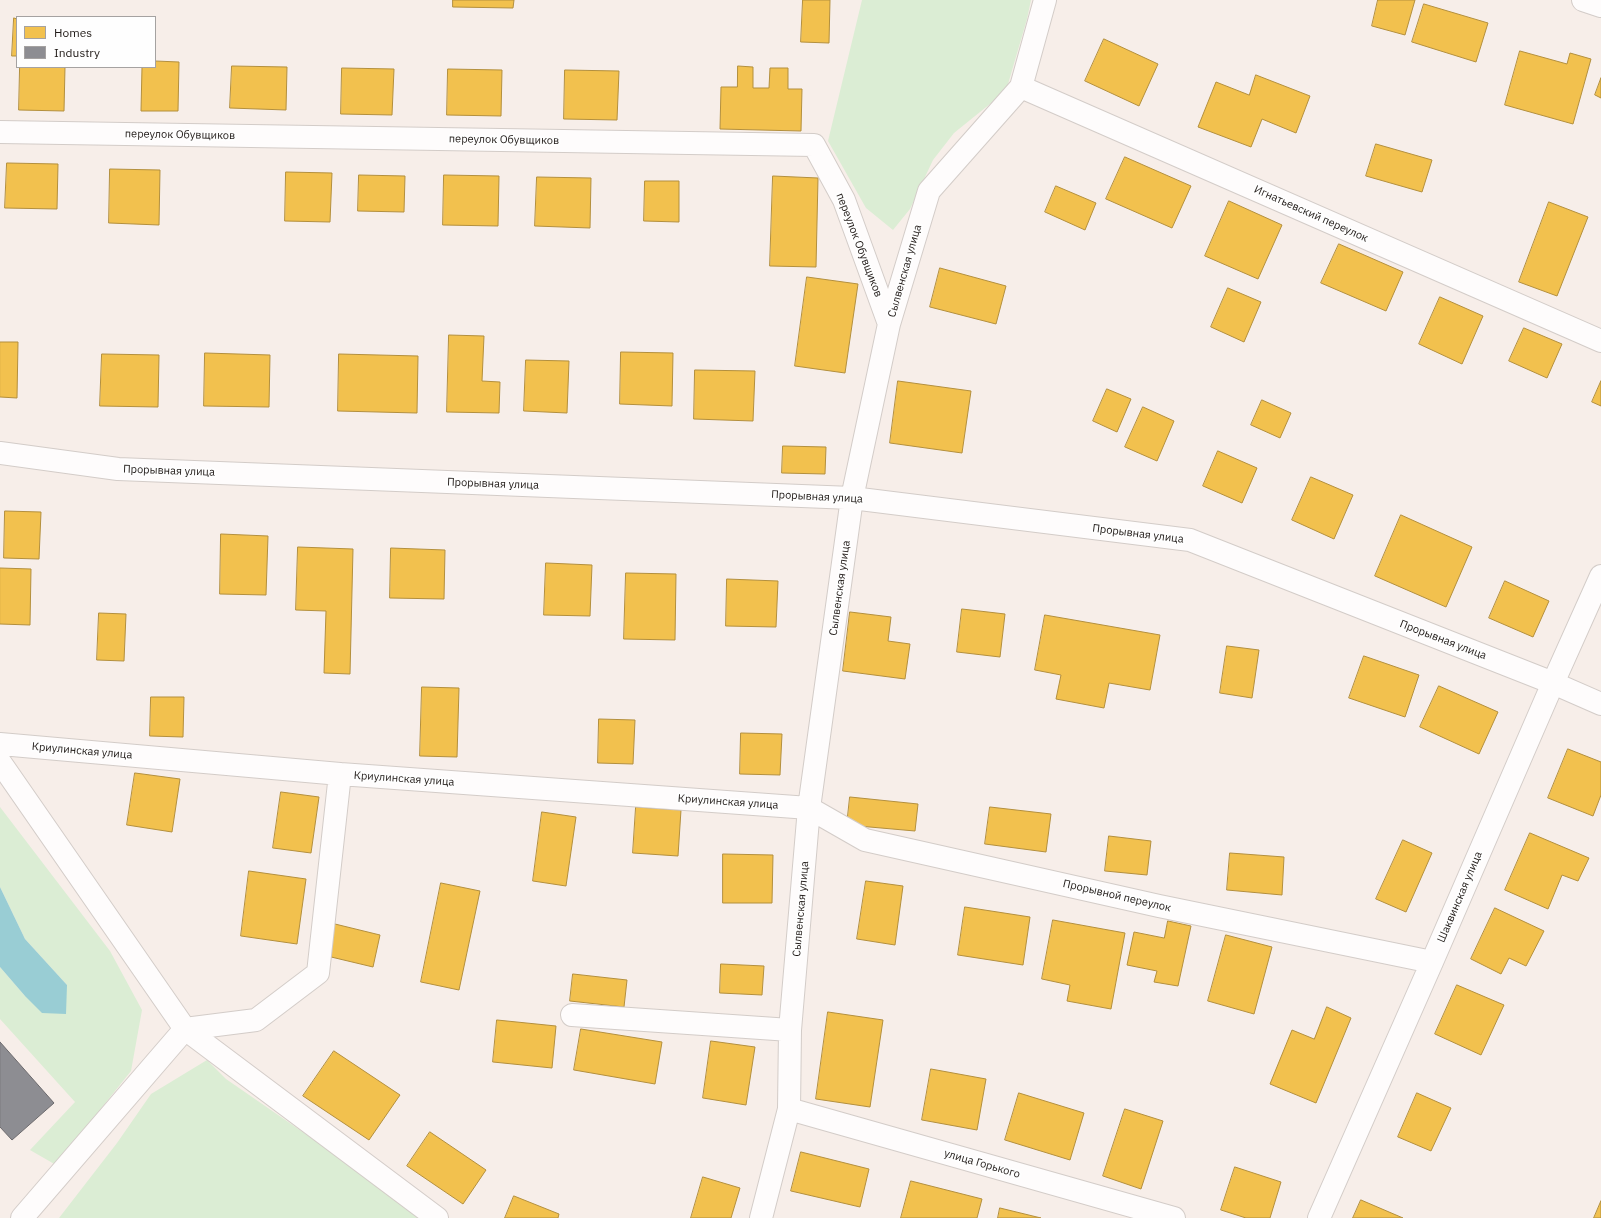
<!DOCTYPE html>
<html>
<head>
<meta charset="utf-8">
<style>
  body { margin:0 }
  #map { position:relative; width:1601px; height:1218px; overflow:hidden; background:#f7eee9; font-family:"IBM Plex Sans",sans-serif }
  canvas { display:block }
  .legend { position:absolute; left:16px; top:16px; width:140px; height:52px; box-sizing:border-box; background:#fefefe; border:1px solid #a5a2a1; margin:0; padding:5px 7px; list-style:none; font-size:12px; color:#1f1916 }
  .legend li { display:flex; align-items:center; gap:8px; height:20px }
  .legend b { width:20px; border:1px solid #a5a2a1 }
</style>
</head>
<body>
<div id="map">
<canvas width="1601" height="1218"></canvas>
<ul class="legend">
<li><b style="height:11px;background:#f2c14e"></b>Homes</li>
<li><b style="height:11px;background:#8d8d92"></b>Industry</li>
</ul>
</div>
<script>
const ctx = document.querySelector('canvas').getContext('2d');
ctx.lineJoin = 'round';
function fill(path, color) { ctx.fillStyle = color; ctx.fill(path, 'evenodd'); }
function strokePath(path, color, width, dash) { ctx.strokeStyle = color; ctx.lineWidth = width; ctx.lineCap = dash ? 'butt' : 'round'; ctx.setLineDash(dash || []); ctx.stroke(path); }
function label(font, color, halo, rows, align = 'center') {
  ctx.font = font + ' "IBM Plex Sans",sans-serif'; ctx.lineWidth = 4; ctx.setLineDash([]); ctx.textBaseline = 'middle'; ctx.strokeStyle = halo; ctx.fillStyle = color; for (const [text, x, y, turn = 0] of rows) {
    ctx.save(); ctx.translate(x, y); ctx.rotate((+turn || 0) * Math.PI / 180); ctx.textAlign = isNaN(turn) ? turn : align; if (halo) ctx.strokeText(text, 0, 0); ctx.fillText(text, 0, 0); ctx.restore();
  }
}
const green = new Path2D(`
  M862,0h169l-4,19 -21,72 -52,42 -21,27 -23,49 -17,21 -27,-22 -38,-67z
  M0,807l110,144 32,59 -11,61 -75,94 -26,-15 45,-48 -75,-83v-52l25,29 42,-11 -42,-46 -25,-52z
  M207,1060l19,19 123,85 71,54h-361l58,-75 34,-49z`);
const water = new Path2D(`
  M0,887l25,52 42,46 -1,29 -24,-1 -17,-17 -25,-29z`);
const homes = new Path2D(`
  M453,0h61l-1,8 -60,-1z
  M803,0h27l-1,43 -28,-1z
  M1378,0h37l-10,35 -33,-9z
  M1424,4l64,19 -12,39 -64,-20z
  M14,18l3,1v37h-5z
  M1104,39l54,25 -19,42 -54,-25z
  M1520,51l47,13 3,-11 21,6 -18,65 -68,-19z
  M155,61l24,1 -1,49h-37l1,-44h13z
  M232,66l55,1 -1,43 -56,-2z
  M738,66l15,1v21h16l1,-20h18v21h14l-1,42 -81,-2 1,-42h16z
  M20,67h45l-1,44 -45,-1z
  M342,68l52,1 -2,46 -51,-1z
  M448,69l54,1 -1,46 -54,-1z
  M565,70l54,1 -2,49 -53,-1z
  M1256,75l54,21 -14,37 -34,-14 -11,28 -53,-20 18,-45 33,13z
  M1601,78v20l-6,-3z
  M1376,144l56,16 -10,32 -56,-16z
  M1125,157l66,29 -19,42 -66,-29z
  M7,163l51,1 -1,45 -52,-1z
  M110,169l50,1 -1,55 -50,-2z
  M286,172l46,1 -2,49 -45,-1z
  M359,175l46,1 -1,36 -46,-1z
  M444,175l55,1 -1,50 -55,-1z
  M773,176l45,2 -2,89 -46,-1z
  M537,177l54,1 -1,50 -55,-2z
  M645,181h34v41l-35,-1z
  M1056,186l40,17 -11,27 -40,-18z
  M1229,201l53,24 -24,54 -53,-23z
  M1549,202l39,15 -31,79 -38,-14z
  M1339,244l64,28 -17,39 -65,-28z
  M940,268l66,18 -10,38 -66,-17z
  M807,277l51,7 -13,89 -50,-7z
  M1228,288l33,14 -17,40 -33,-15z
  M1440,297l43,19 -21,48 -43,-20z
  M1524,328l38,16 -15,34 -38,-17z
  M449,335l35,1 -2,45 18,1 -1,31 -52,-1z
  M0,342h18l-1,56 -17,-1z
  M621,352l52,1 -1,53 -52,-2z
  M205,353l65,2 -1,52 -65,-1z
  M102,354l57,1 -1,52 -58,-1z
  M339,354l79,2 -1,57 -79,-2z
  M526,360l43,1 -2,52 -43,-2z
  M695,370l60,1 -2,50 -59,-2z
  M898,381l73,10 -9,62 -72,-10z
  M1601,381v25l-9,-4z
  M1107,389l24,10 -14,33 -24,-11z
  M1262,400l29,13 -11,25 -29,-13z
  M1143,407l31,14 -17,40 -32,-14z
  M783,446l43,1 -1,27 -43,-1z
  M1218,451l39,17 -15,35 -39,-17z
  M1311,477l42,18 -19,44 -42,-19z
  M5,511l36,1 -2,47 -35,-1z
  M1401,515l71,32 -26,60 -71,-31z
  M221,534l47,2 -2,59 -46,-1z
  M298,547l55,2 -3,125 -26,-1 2,-62 -30,-1z
  M391,548l54,2 -1,49 -54,-1z
  M546,563l46,2 -2,51 -46,-1z
  M0,568l31,1 -1,56 -30,-1z
  M626,573l50,1 -1,66 -51,-1z
  M727,579l51,2 -2,46 -50,-1z
  M1505,581l44,20 -16,36 -44,-19z
  M962,609l43,5 -5,43 -43,-5z
  M850,612l41,5 -3,24 22,3 -5,35 -62,-8z
  M99,613l27,1 -2,47 -27,-1z
  M1045,615l115,20 -10,55 -41,-7 -5,25 -48,-9 5,-24 -26,-5z
  M1227,646l32,4 -7,48 -32,-5z
  M1364,656l55,19 -14,42 -56,-19z
  M1439,686l59,26 -19,42 -59,-27z
  M422,687l37,1 -2,69 -37,-1z
  M151,697h33l-1,40 -33,-1z
  M599,719l36,1 -2,44 -35,-1z
  M741,733l41,1 -2,41 -40,-1z
  M1568,749l33,13v33l-8,21 -45,-18z
  M135,773l45,6 -8,53 -45,-7z
  M281,792l38,5 -8,56 -38,-5z
  M850,797l68,7 -3,27 -68,-6z
  M636,807l45,3 -3,46 -45,-3z
  M990,807l61,7 -5,38 -61,-8z
  M542,812l34,5 -10,69 -33,-5z
  M1530,833l59,25 -11,23 -16,-6 -14,34 -43,-19z
  M1109,836l42,5 -4,34 -42,-4z
  M1403,840l29,13 -26,59 -30,-13z
  M1230,853l54,4 -2,38 -55,-5z
  M723,854l50,1 -1,48h-49z
  M249,871l57,8 -9,65 -56,-8z
  M866,881l37,5 -8,59 -38,-6z
  M441,883l39,8 -21,99 -38,-8z
  M965,907l65,10 -7,48 -65,-10z
  M1495,908l49,23 -18,35 -17,-8 -8,16 -30,-15z
  M1053,920l72,13 -14,76 -44,-8 3,-16 -28,-6z
  M1168,921l23,5 -13,60 -24,-4 3,-11 -30,-6 7,-33 30,6z
  M335,924l45,11 -7,32 -46,-11z
  M1226,935l46,12 -18,67 -46,-13z
  M721,964l43,2 -2,29 -42,-2z
  M573,974l54,6 -3,27 -54,-6z
  M1457,985l47,20 -23,50 -46,-21z
  M1327,1007l24,11 -35,85 -46,-19 22,-54 22,9z
  M828,1012l55,8 -13,87 -54,-8z
  M497,1020l59,6 -4,42 -59,-6z
  M581,1029l81,13 -7,42 -81,-14z
  M711,1041l44,6 -9,58 -43,-7z
  M334,1051l66,44 -31,45 -66,-44z
  M931,1069l55,10 -9,51 -55,-10z
  M1019,1093l65,20 -14,47 -65,-20z
  M1417,1093l34,15 -20,43 -33,-14z
  M1125,1109l38,12 -22,68 -38,-13z
  M430,1132l56,38 -23,34 -56,-38z
  M801,1152l68,17 -9,38 -69,-16z
  M1235,1167l46,15 -11,36h-24l-25,-8z
  M703,1177l37,11 -9,30h-40z
  M911,1181l71,18 -5,19h-76z
  M514,1196l45,18 -1,4h-53z
  M1361,1200l42,18h-50z
  M1601,1201v17h-7z
  M1000,1208l41,10h-43z`);
const industry = new Path2D(`
  M0,1042l54,61 -42,37 -12,-13z`);
const street = new Path2D(`
  M1583,0l18,6
  M1021,87l580,254
  M0,132l814,13 30,55 45,124
  M0,453l118,16 734,29 338,42 363,143 48,21
  M0,744l340,30 469,34 56,32 294,66 273,56
  M0,762l185,267 252,189
  M572,1015l218,15
  M789,1109l385,109
  M22,1218l163,-189 71,-9 62,-47 22,-199
  M761,1218l28,-109 1,-79 19,-222 43,-310 37,-174 40,-133 92,-104 24,-87
  M1319,1218l113,-256 121,-279 48,-107`);
const streetNames = [
  ["переулок Обувщиков",180,135,1],
  ["переулок Обувщиков",504,140,1],
  ["Игнатьевский переулок",1311,214,24],
  ["переулок Обувщиков",859,245,69],
  ["Сылвенская улица",905,271,-74],
  ["Прорывная улица",169,471,2],
  ["Прорывная улица",493,484,2],
  ["Прорывная улица",817,497,3],
  ["Прорывная улица",1138,534,7],
  ["Сылвенская улица",840,588,-82],
  ["Прорывная улица",1443,640,21],
  ["Криулинская улица",82,751,5],
  ["Криулинская улица",404,779,4],
  ["Криулинская улица",728,802,4],
  ["Прорывной переулок",1117,896,13],
  ["Шаквинская улица",1460,897,-67],
  ["Сылвенская улица",801,909,-85],
  ["улица Горького",982,1164,16]
];
fill(green, '#dbedd4');
fill(water, '#99cdd4');
fill(homes, '#f2c14e');
strokePath(homes, '#b38f3d', 1);
fill(industry, '#8d8d92');
strokePath(industry, '#6c6a6d', 1);
strokePath(street, '#d3ccc8', 24);
strokePath(street, '#fefcfc', 22);
label('11px', '#1f1916', '#fefefe', streetNames);
</script>
</body>
</html>
